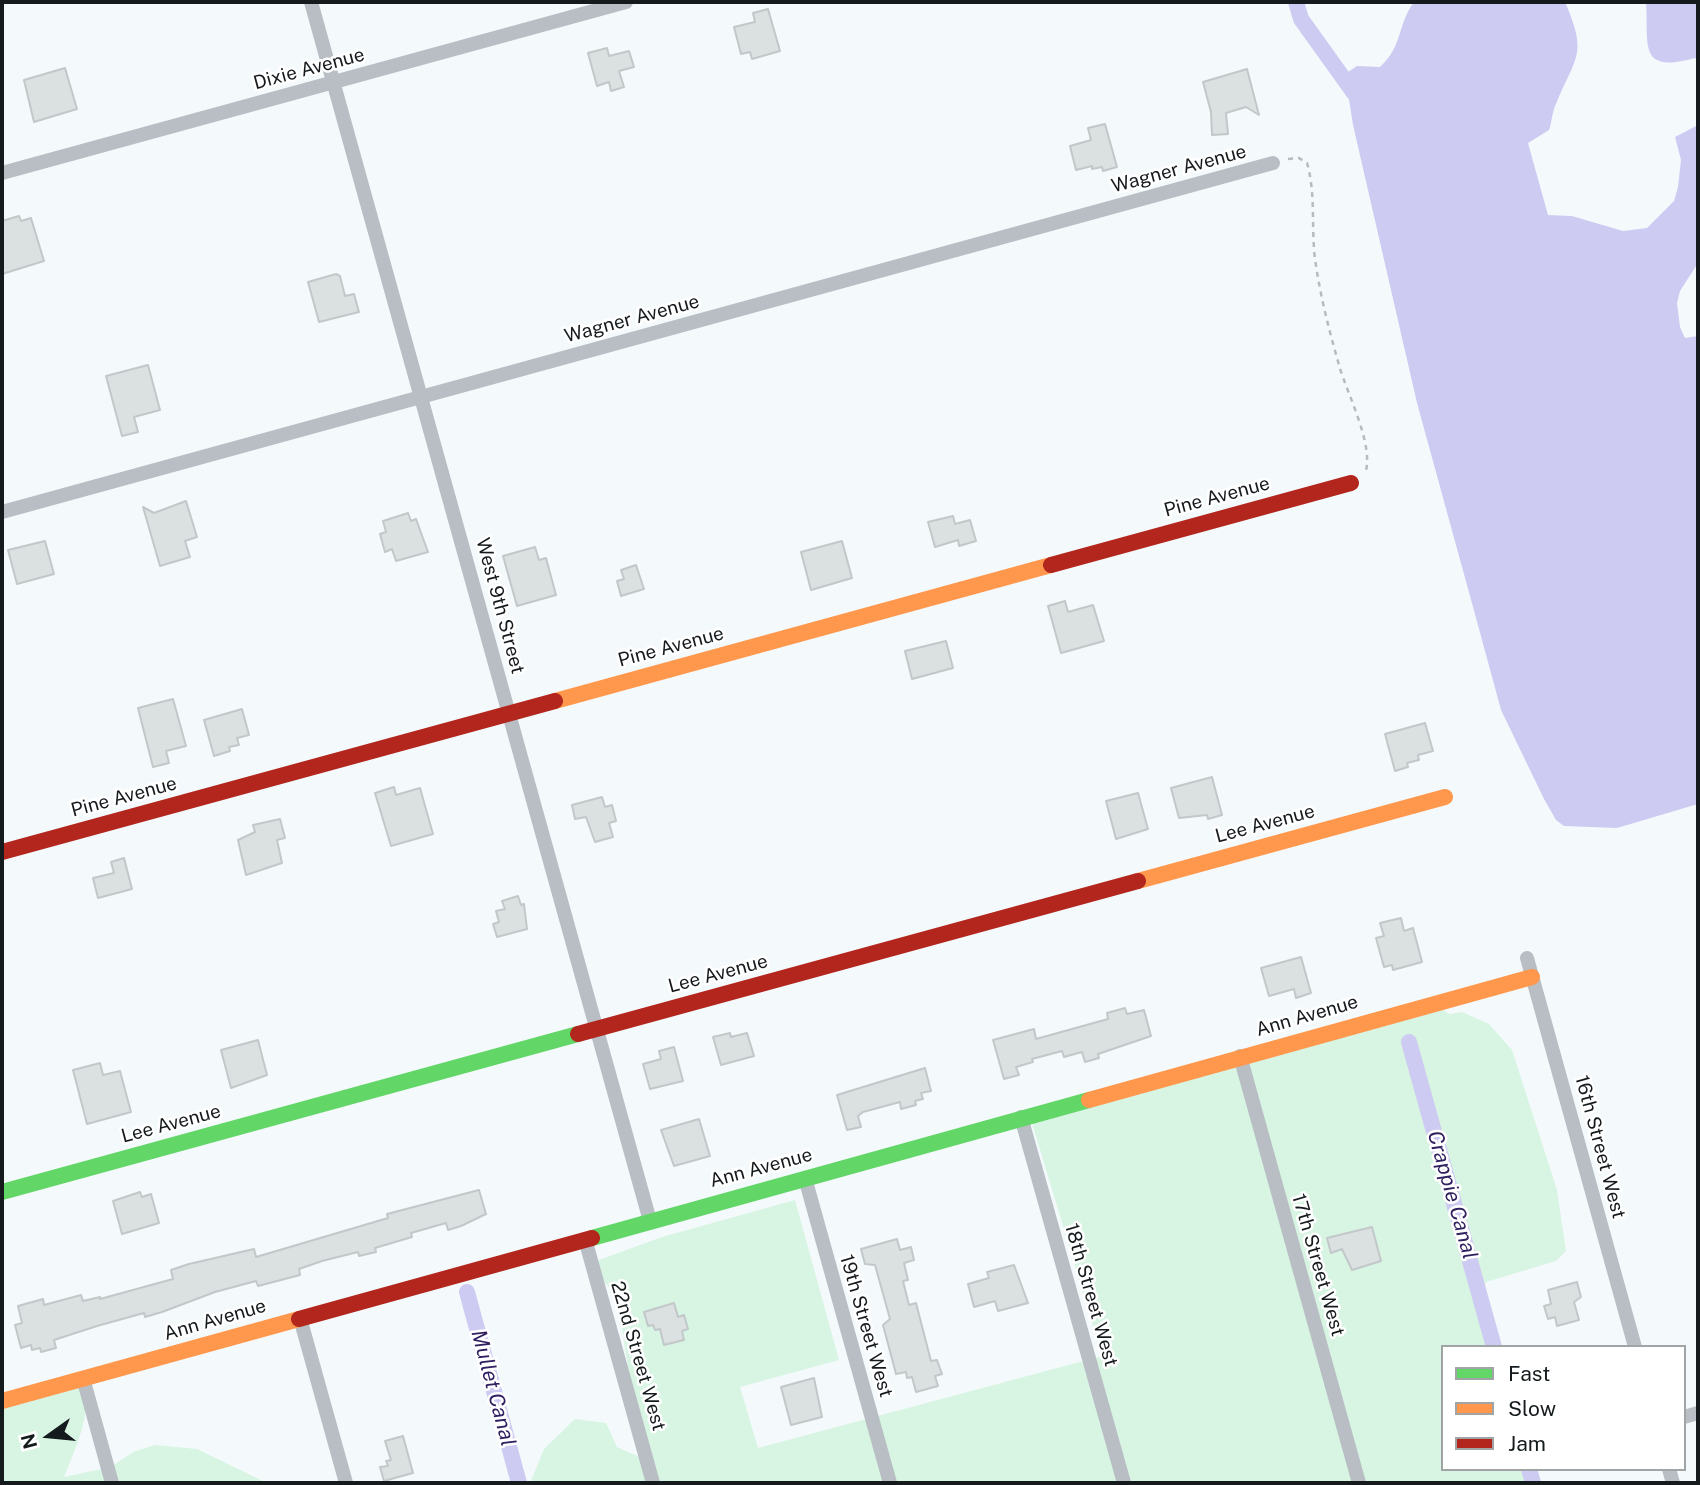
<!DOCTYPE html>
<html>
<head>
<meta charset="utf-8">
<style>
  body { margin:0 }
  #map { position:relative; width:1700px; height:1485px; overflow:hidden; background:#f4fafc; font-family:"Public Sans",sans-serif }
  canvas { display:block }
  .frame { position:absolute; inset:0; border:4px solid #151b1d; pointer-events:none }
  .legend { position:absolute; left:1441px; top:1345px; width:245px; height:126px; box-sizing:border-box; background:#fff; border:2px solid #a1a4a5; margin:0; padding:9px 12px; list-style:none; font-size:21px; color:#151b1d }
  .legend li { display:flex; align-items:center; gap:14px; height:35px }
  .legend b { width:35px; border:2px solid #a1a4a5 }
  .north { position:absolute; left:14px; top:1401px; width:70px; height:70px; -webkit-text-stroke:5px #fff; paint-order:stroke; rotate:255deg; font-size:19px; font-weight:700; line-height:28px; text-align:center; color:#151b1d }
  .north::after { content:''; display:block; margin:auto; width:24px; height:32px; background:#151b1d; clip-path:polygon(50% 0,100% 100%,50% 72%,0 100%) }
</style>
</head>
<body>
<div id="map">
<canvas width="1700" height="1485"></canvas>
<div class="frame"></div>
<ul class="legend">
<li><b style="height:9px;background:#63d668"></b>Fast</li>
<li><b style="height:9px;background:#ff974d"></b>Slow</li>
<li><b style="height:9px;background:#b3261e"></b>Jam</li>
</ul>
<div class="north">N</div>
</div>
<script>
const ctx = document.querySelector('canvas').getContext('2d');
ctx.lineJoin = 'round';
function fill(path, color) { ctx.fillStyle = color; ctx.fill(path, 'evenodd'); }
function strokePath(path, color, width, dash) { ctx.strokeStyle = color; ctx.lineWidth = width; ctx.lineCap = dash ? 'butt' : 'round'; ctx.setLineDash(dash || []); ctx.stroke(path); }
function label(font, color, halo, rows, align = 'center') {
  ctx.font = font + ' "Public Sans",sans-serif'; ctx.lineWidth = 5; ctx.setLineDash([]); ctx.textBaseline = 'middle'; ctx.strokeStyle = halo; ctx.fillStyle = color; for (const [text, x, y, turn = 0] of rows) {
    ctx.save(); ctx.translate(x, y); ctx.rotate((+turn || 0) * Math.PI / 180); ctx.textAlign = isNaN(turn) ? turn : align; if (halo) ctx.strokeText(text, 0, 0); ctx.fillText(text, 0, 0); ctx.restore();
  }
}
const green = new Path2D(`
  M1434,1003l15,11 13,-2 27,12 23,26 45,140 9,61 -10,10 -70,21 -3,8 14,57h-54v122h83l3,14h-999l14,-34 31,-30 31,4 11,24 25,11 -25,-162 -29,-32 74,-27 133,-37 44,160 -99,27 18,61 344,-92 -72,-240z
  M88,1376c0,45 -8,61 -24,101l47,-10 22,-15 22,-7 42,4 70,34h11h-276v-85z`);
const water = new Path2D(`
  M1414,2h151c23,53 11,54 -9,102 -4,8 -4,18 -7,26l-21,13 20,72 24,1 51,15 24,-3 27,-27 4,-14 3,-27 -6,-23 23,-12v138l-18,28 -3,12 3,24 5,11 13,-2v468l-81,24 -53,-2 -8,-6 -12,-21 -43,-89 -25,-92 -59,-215 -64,-278 -8,-51 12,-8 23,1c23,-21 17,-42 34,-65z
  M1646,2h52v60l-3,-4c-58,16 -46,-13 -49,-56z`);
const canal = new Path2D(`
  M1296,2l5,17 53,74
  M1409,1042l85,305
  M467,1292l52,191
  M1529,1469l4,14`);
const building = new Path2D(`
  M768,9l12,42 -28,8 -2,-7 -9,2 -7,-27 21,-5 -2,-9z
  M607,48l2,8 20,-5 5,16 -15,4 5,16 -13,4 -2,-9 -12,4 -9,-33z
  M65,68l12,41 -43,13 -10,-42z
  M1247,69l12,46 -13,-8 -20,6 2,21 -16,1 -1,-23 -8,-30z
  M1105,124l12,43 -14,4 -1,-4 -10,2v-3l-16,4 -6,-24 21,-6 -3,-12z
  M19,216l2,5 10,-3 13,43 -42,13v-53z
  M336,274l4,2 5,20 9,-2 5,18 -40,10 -11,-40z
  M148,365l12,45 -26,7 4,15 -16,4 -16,-60z
  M186,501l11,36 -12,4 5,16 -30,9 -17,-59 11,6z
  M408,513l3,8 5,-2 12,33 -32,9 -4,-12 -7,3 -5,-18 6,-2 -3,-11z
  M953,516l2,8 15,-4 6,21 -17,5 -1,-6 -23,7 -7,-25z
  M45,541l9,33 -37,10 -9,-34z
  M842,541l10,37 -41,12 -10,-38z
  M535,547l4,13 7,-2 10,37 -39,11 -14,-50z
  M636,565l8,24 -23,7 -4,-15 7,-2 -3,-9z
  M1065,601l3,11 25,-7 11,36 -43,12 -13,-47z
  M946,641l7,27 -41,11 -7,-28z
  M173,699l13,47 -20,5 3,12 -16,4 -15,-59z
  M242,709l7,26 -12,3 2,7 -10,2 1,4 -16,5 -10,-36z
  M1425,723l8,28 -15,4 1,5 -12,3 1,4 -13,4 -10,-37z
  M1212,777l10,38 -14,4 -1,-4 -28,3 -8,-30z
  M394,787l2,8 24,-7 13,46 -42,12 -16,-53z
  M1138,793l10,36 -32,10 -10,-38z
  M602,797l3,10 7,-2 4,16 -7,2 4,14 -18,5 -9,-25 -11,2 -3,-14z
  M280,819l5,19 -8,2 5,23 -36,12 -8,-35 17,-8 -2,-7z
  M124,858l8,31 -34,9 -5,-20 21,-5 -3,-11z
  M518,896l3,9 3,-1 3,25 -30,8 -4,-13 6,-2 -3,-11 9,-2 -3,-8z
  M1401,918l3,13 9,-3 9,34 -29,8 -1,-5 -8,2 -8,-29 8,-2 -4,-13z
  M1301,957l10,36 -15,5 -2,-9 -25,7 -8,-28z
  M1125,1008l2,6 17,-4 7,26 -53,18 1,4 -14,4 -3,-10 -18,5 -2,-6 -30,8 1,3 -17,5 3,8 -15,4 -11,-39 41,-11 2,10 72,-20 -1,-6z
  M730,1033l1,4 16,-4 7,23 -33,9 -8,-28z
  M258,1040l9,35 -36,13 -10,-38z
  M674,1047l9,34 -33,8 -7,-25 18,-5 -2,-8z
  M100,1063l3,12 17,-4 11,41 -44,12 -14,-54z
  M925,1068l6,23 -10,2 2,6 -8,2 1,4 -15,4 -1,-7 -37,10 -5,4 3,11 -14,3 -10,-35z
  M699,1119l11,37 -36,10 -13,-36z
  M479,1190l7,24 -25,12 -13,4 -2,-7 -35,10 1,4 -37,11 1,4 -17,4 -1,-4 -36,9 -23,8 1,6 -42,11 -2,-5 -41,11 -53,20 -17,5 -1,-4 -47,13 -43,14 2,8 -15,4 -1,-4 -8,2 -1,-5 -10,3 -6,-23 7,-2 -4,-17 25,-7 1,6 37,-10 2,6 17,-4v2l73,-20 -2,-9 18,-6 65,-15 2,8 132,-39 -1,-4z
  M140,1192l2,5 9,-3 8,29 -37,11 -9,-33z
  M1372,1227l9,34 -29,9 -10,-21 -11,4 -4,-15z
  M897,1239l3,11 11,-3 3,13 -10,3 4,17 -5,1 6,24 7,-2 15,58 6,-1 5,14 -7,2 3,10 -22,6 -4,-15 -5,1 -1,-6 -10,2 -13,-49 7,-6 -15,-54 -10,-1 -4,-15z
  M1014,1265l14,38 -30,8 -3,-10 -21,6 -6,-23 21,-6 -2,-6z
  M1577,1282l4,15 -7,5 5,18 -22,6 -2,-9 -7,2 -4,-13 7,-2 -3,-14z
  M674,1303l4,14 6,-2 4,14 -6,2 2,9 -20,5 -4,-16 -5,1 -2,-5 -5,1 -4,-14z
  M814,1378l8,39 -31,8 -10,-38z
  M403,1436l10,37 -29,8 -4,-14 8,-1 -2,-5 5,-1 -6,-19z`);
const path = new Path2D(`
  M1288,159l11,-1 8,5c9,31 4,64 8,96 5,36 14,71 24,106 8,29 36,81 26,109`);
const street = new Path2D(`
  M311,2l339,1219
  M2,173l624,-171
  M2,512l1271,-349
  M1527,958l108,389
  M1240,1056l119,427
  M1021,1117l103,366
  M805,1178l85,305
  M585,1239l68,244
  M300,1318l46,165
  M83,1378l29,105
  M1684,1417l14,-4
  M1669,1469l4,14`);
const fast = new Path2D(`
  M2,1192l576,-158
  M592,1238l497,-138`);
const slow = new Path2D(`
  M555,701l496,-136
  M1138,881l307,-84
  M1089,1100l443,-123
  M2,1401l297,-82`);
const jam = new Path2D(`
  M1051,565l300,-82
  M2,852l553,-151
  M578,1034l560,-153
  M299,1319l293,-81`);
const streetNames = [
  ["Dixie Avenue",309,69,-15],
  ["Wagner Avenue",1179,169,-15],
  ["Wagner Avenue",632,319,-15],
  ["Pine Avenue",1217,497,-15],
  ["West 9th Street",500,606,75],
  ["Pine Avenue",671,647,-15],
  ["Pine Avenue",124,797,-15],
  ["Lee Avenue",1265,824,-15],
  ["Lee Avenue",718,974,-15],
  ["Ann Avenue",1307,1016,-16],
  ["Lee Avenue",171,1124,-15],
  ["16th Street West",1600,1147,75],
  ["Ann Avenue",761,1168,-15],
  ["17th Street West",1318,1265,74],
  ["18th Street West",1091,1295,74],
  ["Ann Avenue",215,1320,-16],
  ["19th Street West",866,1326,74],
  ["22nd Street West",638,1356,74]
];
const waterNames = [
  ["Crappie Canal",1452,1195,74],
  ["Mullet Canal",493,1388,75]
];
fill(green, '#d8f4e2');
fill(water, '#cecbf2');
strokePath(canal, '#cecbf2', 16);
fill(building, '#dbe1e1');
strokePath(building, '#c2c8c9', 2);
strokePath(path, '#b6bbc0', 2.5, [5, 5]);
strokePath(street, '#b8bec4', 14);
strokePath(fast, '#63d668', 16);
strokePath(slow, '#ff974d', 16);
strokePath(jam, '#b3261e', 16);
label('19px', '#151b1d', '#fff', streetNames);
label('italic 21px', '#312160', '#fff', waterNames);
</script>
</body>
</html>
